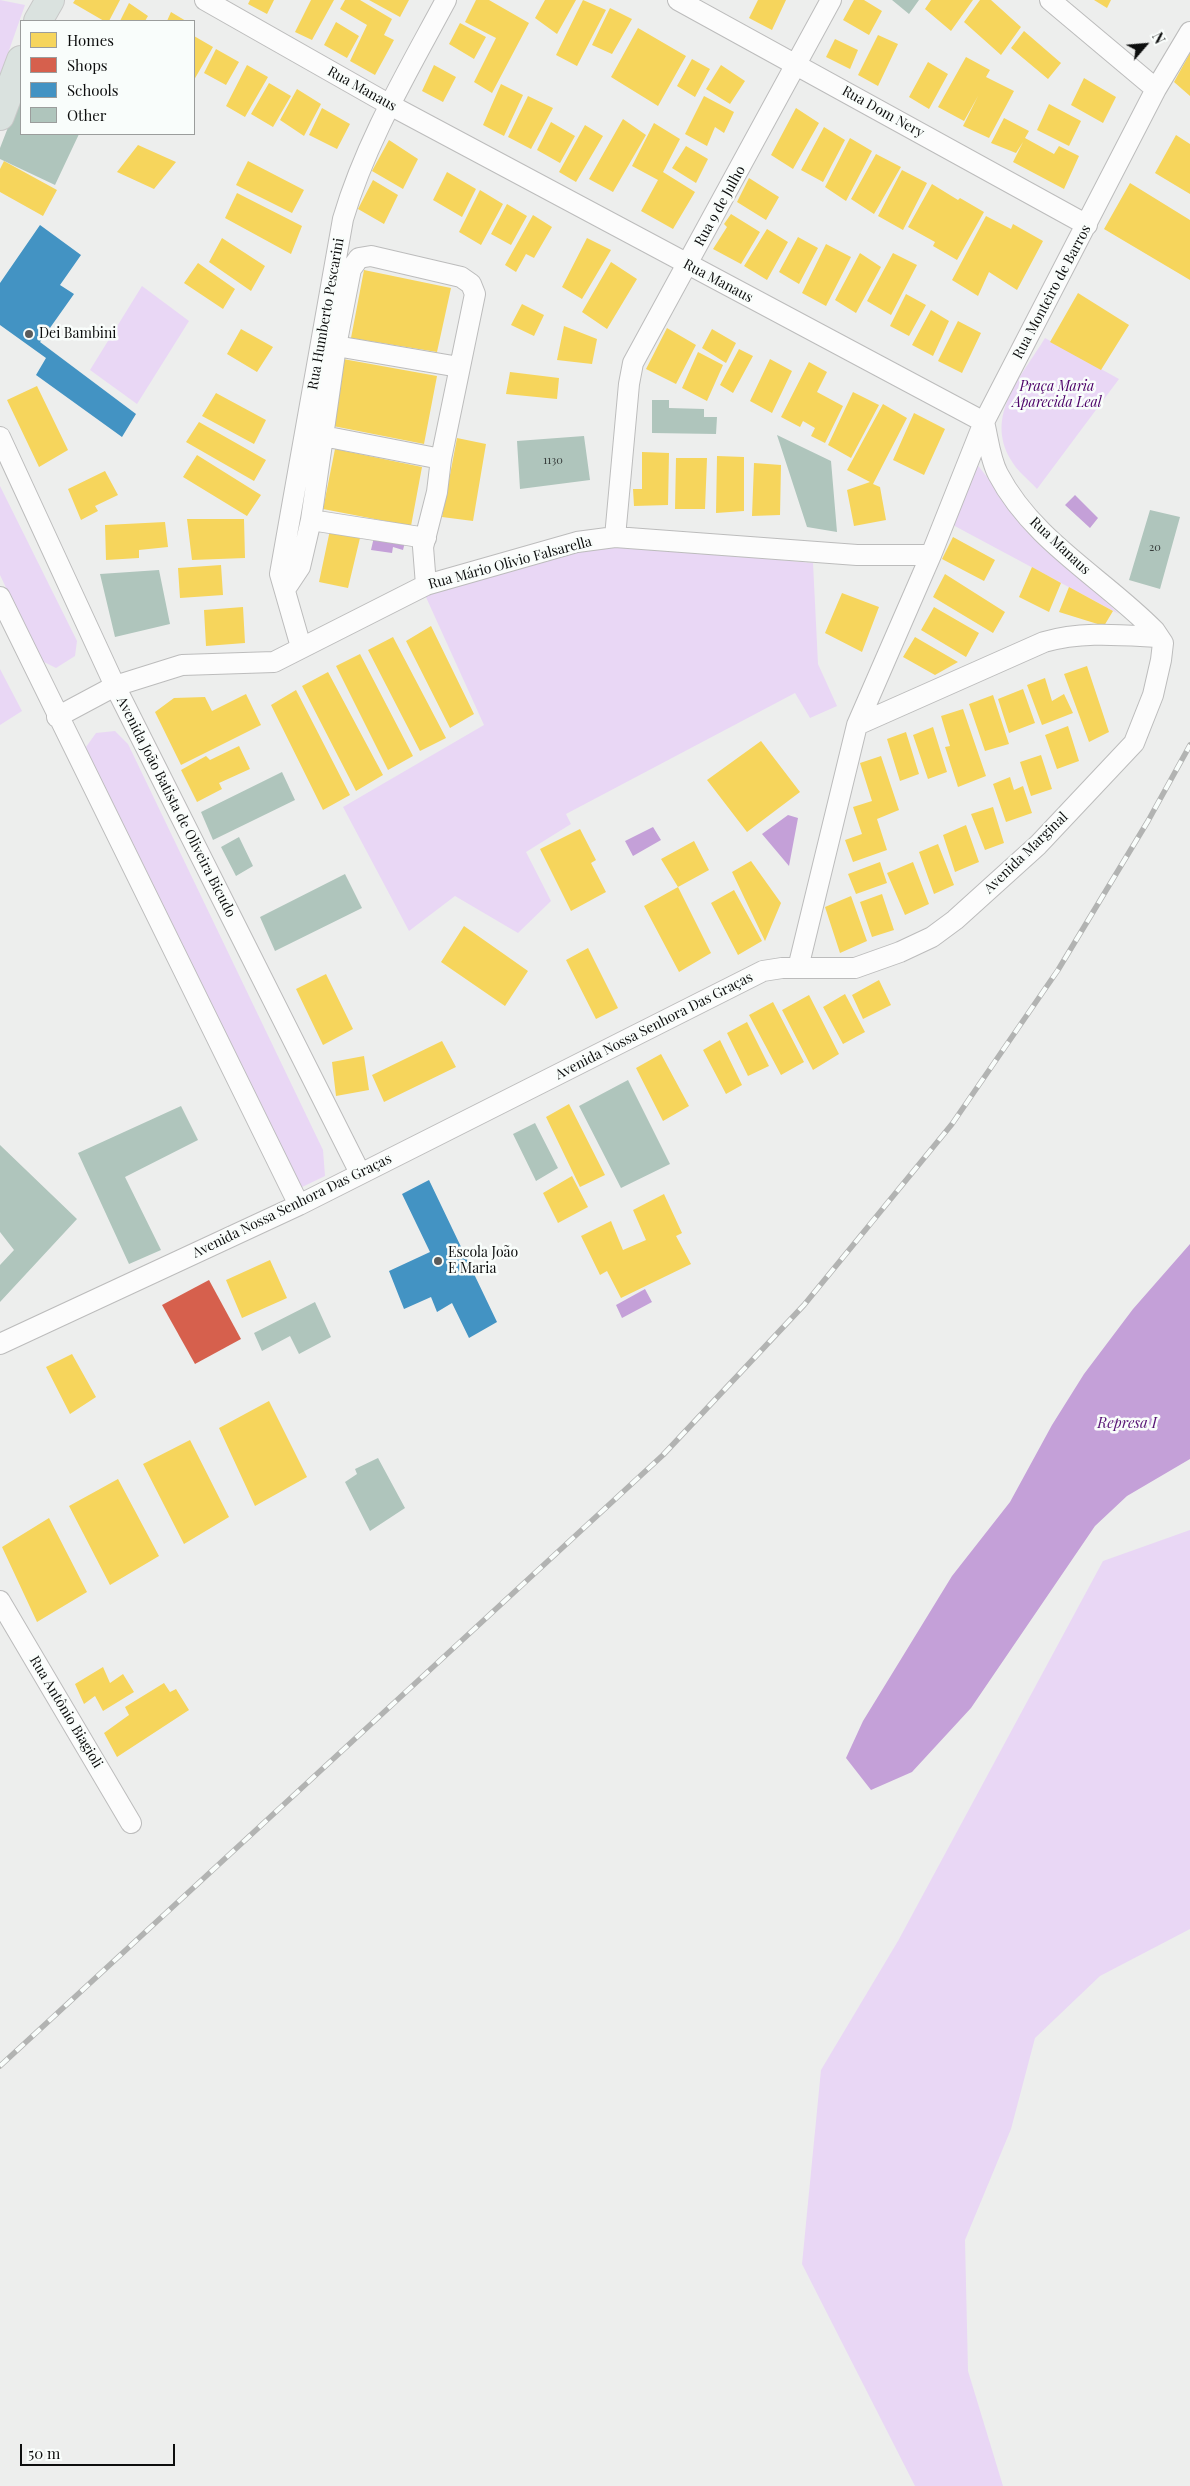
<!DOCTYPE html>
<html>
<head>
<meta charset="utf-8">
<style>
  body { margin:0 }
  #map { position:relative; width:1190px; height:2486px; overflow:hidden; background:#edeeed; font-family:"Playfair Display",serif }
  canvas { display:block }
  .legend { position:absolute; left:20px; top:20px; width:175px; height:115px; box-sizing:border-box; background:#f9fdfb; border:1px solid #9b9d9c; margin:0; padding:6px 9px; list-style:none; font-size:15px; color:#0d0e0e }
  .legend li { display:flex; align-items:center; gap:10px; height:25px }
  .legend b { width:25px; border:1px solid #9b9d9c }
  .north { position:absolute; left:1120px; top:20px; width:50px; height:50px; -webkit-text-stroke:4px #f9fdfb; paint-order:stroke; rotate:63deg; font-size:14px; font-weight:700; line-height:20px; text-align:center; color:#0d0e0e }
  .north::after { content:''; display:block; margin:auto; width:18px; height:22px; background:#0d0e0e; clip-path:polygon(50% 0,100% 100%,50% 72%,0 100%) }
  .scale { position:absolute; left:20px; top:2444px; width:155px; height:22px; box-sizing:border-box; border:2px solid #0d0e0e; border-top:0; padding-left:6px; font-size:15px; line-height:18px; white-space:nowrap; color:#0d0e0e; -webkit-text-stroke:4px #f9fdfb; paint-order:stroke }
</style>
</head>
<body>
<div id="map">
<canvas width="1190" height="2486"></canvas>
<ul class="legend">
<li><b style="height:14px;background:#f6d55c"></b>Homes</li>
<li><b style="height:14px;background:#d6604d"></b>Shops</li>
<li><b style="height:14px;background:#4393c3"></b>Schools</li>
<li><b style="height:14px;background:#afc5bc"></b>Other</li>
</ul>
<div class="north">N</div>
<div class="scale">50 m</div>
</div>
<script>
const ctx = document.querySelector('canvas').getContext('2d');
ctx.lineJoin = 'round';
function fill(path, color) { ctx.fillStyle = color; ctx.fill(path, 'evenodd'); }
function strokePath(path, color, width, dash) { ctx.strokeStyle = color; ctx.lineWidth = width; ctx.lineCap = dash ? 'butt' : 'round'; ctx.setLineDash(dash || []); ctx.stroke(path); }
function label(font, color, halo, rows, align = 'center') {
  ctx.font = font + ' "Playfair Display",serif'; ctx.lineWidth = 5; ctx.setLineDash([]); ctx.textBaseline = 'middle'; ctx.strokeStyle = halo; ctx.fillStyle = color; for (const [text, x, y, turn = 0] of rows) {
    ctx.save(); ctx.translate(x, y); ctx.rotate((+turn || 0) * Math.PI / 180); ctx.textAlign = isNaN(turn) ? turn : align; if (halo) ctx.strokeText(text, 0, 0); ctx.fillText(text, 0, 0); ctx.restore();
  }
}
const green = new Path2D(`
  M0,0l25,5 -25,71z
  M142,286l47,35 -52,83 -47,-34z
  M1045,338l74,41 -82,110c-8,-9 -20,-18 -26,-29 -27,-45 11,-84 34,-122z
  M976,463l47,60 96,91 -168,-90z
  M0,486l77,155 -2,15 -19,12 -16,-8 -40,-85z
  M622,546l191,17 5,101 19,42 -27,12 -15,-25 -229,121 5,10 -45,28 25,49 -33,32 -63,-37 -46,35 -66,-124 141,-82 -59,-130 156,-45z
  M0,669l22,42 -22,14z
  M115,731l13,13 195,406 2,26 -25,12 -211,-425 -3,-16 10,-14z
  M1190,1530v399l-90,47 -65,62 -24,91 -46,111 3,131 35,115h-88l-113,-222 19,-194 77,-129 205,-380z`);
const water = new Path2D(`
  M1075,495l23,23 -8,10 -25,-23z
  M374,537l31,5 -2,8 -10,-3 -1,6 -21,-3z
  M788,815l10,3 -9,48 -27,-32z
  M653,827l8,13 -28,16 -8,-15z
  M1190,1244v215l-63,37 -32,30 -124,182 -59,64 -41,18 -25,-32 17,-37 89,-145 58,-74 42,-77 32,-51 49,-65z
  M645,1289l7,13 -30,16 -6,-13z`);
const homes = new Path2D(`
  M75,0h45l-11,21h-5l-31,-18z
  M250,0h24l-7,14 -19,-10z
  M311,0h23l-22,40 -17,-8z
  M345,0h15l32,19 -8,16 10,5 -19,35 -25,-14 17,-36 -27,-16z
  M369,0h40l-9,17z
  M476,0h13l40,23 -37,70 -18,-11 22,-44 -31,-16z
  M545,0h31l-19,34 -22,-16z
  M583,0l23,10 -29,56 -21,-11z
  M758,0h28l-14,30 -23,-12z
  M854,0h10l18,11 -13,24 -26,-15z
  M931,0h42l-22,31 -26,-22z
  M980,0h11l30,27 -20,28 -37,-33z
  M1094,0h17l-4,8z
  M129,3l19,13 -3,5h-25z
  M610,8l22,11 -20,35 -20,-9z
  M171,12l15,9h-19z
  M336,22l23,14 -12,22 -23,-13z
  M460,23l26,14 -12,22 -25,-15z
  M638,28l48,28 -28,50 -47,-29z
  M1024,31l37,32 -13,16 -37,-31z
  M878,35l20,9 -20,42 -20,-11z
  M194,36l19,11 -19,33z
  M835,39l23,11 -8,19 -24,-12z
  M216,49l23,13 -13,23 -22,-12z
  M1190,53v43l-16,-14z
  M966,57l24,13 -4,7 28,14 -25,47 -26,-12 15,-30 -14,25 -26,-14z
  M692,59l18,10 -15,28 -18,-11z
  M928,62l20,12 -19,35 -20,-12z
  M247,65l21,12 -23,40 -19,-11z
  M434,65l22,12 -13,25 -21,-11z
  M721,65l24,16 -15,23 -24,-15z
  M1084,78l32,19 -13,26 -32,-18z
  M269,83l22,13 -18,31 -22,-13z
  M501,84l22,11 -19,41 -21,-11z
  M297,89l24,15 -17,32 -24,-16z
  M528,96l25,12 -22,41 -23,-12z
  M704,96l30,16 -10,21 -9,-6 -8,19 -22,-12z
  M1049,104l32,17 -12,25 -32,-16z
  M322,108l28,16 -13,25 -28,-14z
  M796,108l23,15 -26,46 -22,-14z
  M1004,118l25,13 -4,7 29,16 5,-8 20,10 -15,33 -51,-27 10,-20 -7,11 -25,-10z
  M623,119l23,16 -33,57 -24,-13z
  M551,122l24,14 -15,27 -23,-13z
  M654,123l26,16 -17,33 32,20 -22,37 -32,-18 17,-31 -26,-14z
  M585,125l18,11 -27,46 -17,-10z
  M824,127l21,13 -22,42 -22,-12z
  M1176,135l14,9v50l-35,-21z
  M850,138l22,13 -26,50 -21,-14z
  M389,140l29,19 -15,30 -31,-18z
  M138,145l38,17 -22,27 -37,-17z
  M686,146l22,13 -12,24 -24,-15z
  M876,154l25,13 -27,47 -23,-15z
  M4,161l53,29 -14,26 -43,-24v-23z
  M248,161l56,29 -12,23 -56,-28z
  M902,170l25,13 -24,47 -25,-14z
  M447,172l29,17 -14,28 -29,-17z
  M749,178l30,19 -13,23 -29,-18z
  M373,180l25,15 -14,29 -26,-15z
  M1130,183l60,37v60l-86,-51z
  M932,184l26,16 2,-2 24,14 -27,48 -24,-14 2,-4 -27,-15z
  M480,190l23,14 -22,41 -22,-13z
  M237,193l65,33 -11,28 -66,-36z
  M507,204l20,12 -16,29 -20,-11z
  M731,214l29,18 -19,32 -28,-15 14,-22 -3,-3z
  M533,215l19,12 -18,31 -8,-4 -10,18 -11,-7z
  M986,216l25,13 2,-5 30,17 -26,49 -28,-18 -11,24 -26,-16z
  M767,229l21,13 -21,38 -23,-14z
  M798,237l20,11 -19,36 -20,-12z
  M222,238l43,28 -14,25 -42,-29z
  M587,238l24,12 -29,49 -20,-12z
  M826,244l25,13 -25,49 -24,-13z
  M860,253l21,14 -25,46 -21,-13z
  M893,253l24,12 -26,50 -24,-14z
  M611,262l26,17 -30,50 -25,-17z
  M198,263l37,26 -12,20 -39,-26z
  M364,270l87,18 -14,64 -86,-14z
  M1078,293l51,32 -28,45 -51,-28z
  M906,294l20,11 -17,31 -19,-10z
  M522,304l22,11 -10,21 -23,-11z
  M931,310l18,11 -16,35 -21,-11z
  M958,321l23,12 -19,40 -24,-12z
  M564,326l33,13 -5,25 -35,-4z
  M667,328l29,17 -20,39 -30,-15z
  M241,329l32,18 -16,25 -30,-18z
  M712,329l24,14 -10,20 -24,-15z
  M739,349l14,7 -20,37 -13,-8z
  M698,352l25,13 -16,36 -25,-13z
  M343,359l94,17 -13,68 -91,-18z
  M770,359l22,12 -20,42 -22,-12z
  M809,362l18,10 -10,20 26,14 -18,37 -14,-7 4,-8 -12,-7 -3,6 -19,-10z
  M510,372l49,6 -2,21 -51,-5z
  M37,386l31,64 -29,17 -32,-67z
  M853,392l26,13 -28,53 -23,-13z
  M216,393l50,27 -12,24 -52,-28z
  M883,404l24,14 -34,66 7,3 6,33 -32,6 -7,-36 23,-8 -23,-12z
  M914,413l31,16 -21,46 -31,-15z
  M199,422l67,38 -12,21 -68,-39z
  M457,438l29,6 -13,77 -31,-4z
  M335,449l87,18 -11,59 -88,-17z
  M642,452l27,1 -1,52 -34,1 -1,-17h9z
  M197,455l64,40 -14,21 -64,-39z
  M717,456l27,1v54l-28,2z
  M676,458h31l-2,51h-30z
  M754,463l27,2 -1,50 -28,1z
  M105,471l13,24 -23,11 3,5 -17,9 -13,-31z
  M187,519h57l1,39 -53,2z
  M165,522l3,25 -29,3v8l-33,2 -1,-35z
  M330,530l30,8 -12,50 -29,-6z
  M953,537l42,23 -11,21 -42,-22z
  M221,565l2,30 -43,3 -2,-30z
  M1032,567l29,16 -12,29 -30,-15z
  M945,574l60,38 -12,21 -60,-36z
  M1069,587l44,24 -9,15 -45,-14z
  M842,593l37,14 -17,45 -37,-19z
  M243,607l2,36 -39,3 -2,-36z
  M934,607l45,26 -13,24 -45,-27z
  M431,626l43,88 -24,14 -44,-87z
  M393,637l53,101 -26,13 -52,-101z
  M915,637l43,25 -23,13 -32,-18z
  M360,654l53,102 -25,14 -52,-104z
  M1087,666l22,66 -20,10 -25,-68z
  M328,672l55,103 -27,16 -54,-105z
  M1045,678l7,23 12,-7 9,19 -31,12 -15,-40z
  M1023,689l12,34 -26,10 -11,-34z
  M296,690l54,105 -27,15 -52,-105z
  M246,694l15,31 -80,40 -26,-53 19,-14 31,-1 7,14z
  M993,695l16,49 -24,7 -16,-47z
  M963,709l23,67 -28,11 -13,-40 5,-1 -9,-30z
  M1068,726l11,35 -22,8 -12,-34z
  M933,727l14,45 -19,7 -15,-44z
  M906,732l13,42 -19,7 -13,-42z
  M761,741l39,51 -53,40 -40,-52z
  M239,746l11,23 -31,14 3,6 -25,13 -16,-32 25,-14 4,4z
  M1041,755l11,34 -21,7 -11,-34z
  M881,756l18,54 -22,9 10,31 -34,12 -8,-22 17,-6 -9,-27 19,-6 -12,-38z
  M1010,777l4,13 9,-4 9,27 -26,9 -13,-38z
  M993,807l11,36 -19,7 -14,-36z
  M966,825l13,37 -24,10 -12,-37z
  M580,829l16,31 -5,3 15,29 -35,19 -31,-62z
  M694,841l15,29 -31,17 -17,-28z
  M938,844l16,41 -20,9 -15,-42z
  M751,861l30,42 -16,38 -33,-69z
  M880,862l7,21 -31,11 -8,-20z
  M913,862l16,42 -24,11 -18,-42z
  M678,887l33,66 -32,19 -35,-66z
  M734,890l28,51 -24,14 -27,-52z
  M882,894l12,36 -22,7 -12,-35z
  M851,896l16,45 -27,12 -15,-46z
  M464,926l64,45 -23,35 -64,-44z
  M588,948l30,60 -22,11 -30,-59z
  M326,974l27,55 -30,16 -27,-56z
  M879,980l12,25 -28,14 -11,-24z
  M845,994l20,38 -22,12 -20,-37z
  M809,995l30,59 -26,16 -31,-60z
  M773,1002l31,60 -23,13 -32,-60z
  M747,1022l22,44 -21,10 -21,-43z
  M720,1040l22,45 -16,9 -23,-44z
  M442,1041l14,26 -72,35 -12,-27z
  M661,1054l28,52 -26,15 -27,-53z
  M364,1056l5,34 -33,6 -4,-34z
  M569,1104l36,71 -25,12 -34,-70z
  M572,1176l16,31 -30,16 -15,-30z
  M664,1194l18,39 -6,3 15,28 -70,34 -14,-27 -7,4 -19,-39 30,-15 12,29 23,-10 -13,-30z
  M270,1260l17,38 -45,20 -16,-38z
  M72,1354l24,43 -26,17 -24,-47z
  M269,1401l38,76 -52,29 -36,-78z
  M190,1440l39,77 -45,27 -41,-80z
  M118,1479l41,77 -49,29 -41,-79z
  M49,1518l38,74 -50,30 -35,-75z
  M103,1667l7,16 13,-9 11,18 -31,19 -8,-15 -11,8 -9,-20z
  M164,1683l6,9 6,-3 13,21 -72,47 -13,-24 25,-18 -4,-8z`);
const shops = new Path2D(`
  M209,1280l32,59 -46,25 -33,-59z`);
const schools = new Path2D(`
  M40,225l41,30 -21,30 14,9 -34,48 96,72 -14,23 -86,-62 10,-17 -46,-33v-42z
  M429,1180l68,142 -28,16 -17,-35 -15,9 -6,-15 -27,12 -15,-38 41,-19 -28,-58z`);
const building = new Path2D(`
  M892,0h27l-10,14z
  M21,94v40h58l-24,51 -55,-26v-11z
  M652,400h17v8l35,1v8h13l-1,17 -64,-1z
  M777,435l54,26 6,71 -30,-5z
  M584,436l6,44 -70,9 -3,-48z
  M1150,510l30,7 -20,72 -31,-9z
  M159,570l11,54 -55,13 -15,-63z
  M282,772l13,28 -82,40 -12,-28z
  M239,837l14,29 -17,10 -15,-29z
  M345,874l17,34 -87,43 -15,-34z
  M628,1080l42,84 -49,24 -42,-82z
  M181,1106l17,34 -73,37 36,73 -32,14 -51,-111z
  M535,1123l23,45 -22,13 -23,-47z
  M0,1145l77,74 -77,83v-37l14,-15 -14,-18z
  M315,1302l16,35 -32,17 -9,-18 -28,15 -8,-18z
  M378,1458l27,50 -35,23 -25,-49 12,-8 -2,-5z`);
const street = new Path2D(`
  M678,0l409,225
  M1050,0l106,89
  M336,346l123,21
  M323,436l118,23
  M0,437l115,249 245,487
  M311,520l115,18
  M615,537l14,-153 4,-21 198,-363
  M286,588l14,-21 11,-47 25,-174 15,-77 8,-11 12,-2 90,21 10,7 4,10 -34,165 -4,33 -14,55 3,38
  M0,597l299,608
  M301,647l-21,-73 63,-355c23,-78 65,-148 103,-219
  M57,717l58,-31 67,-21 92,-3 152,-77 151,-43 38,-5 242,18h74
  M857,725l187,-83c38,-11 76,-7 115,-5
  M798,968l59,-243 74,-170 53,-133 172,-333 34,-57
  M0,1344l299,-139 464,-234 19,-3h73l45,-16 32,-15 23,-17 83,-75 96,-102 19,-48 8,-35 2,-17 -8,-12c-52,-53 -122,-90 -157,-157 -8,-15 -10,-36 -14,-52l-594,-317 -185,-105
  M0,1601l131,222`);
const primary = new Path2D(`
  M38,21l12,-21
  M0,116l21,-56`);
const rail = new Path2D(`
  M0,2066l663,-611 141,-150 148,-181 106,-154 90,-149 42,-76`);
const markers = [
  [29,334,5,"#5b5c5c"],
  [438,1261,5,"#5b5c5c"]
];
const numberNames = [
  ["1130",553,461],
  ["20",1155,548]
];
const streetNames = [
  ["Rua Manaus",362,89,29],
  ["Rua Dom Nery",883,112,29],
  ["Rua 9 de Julho",720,206,-61],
  ["Rua Manaus",718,281,28],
  ["Rua Monteiro de Barros",1052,292,-62],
  ["Rua Humberto Pescarini",326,314,-80],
  ["Rua Manaus",1060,546,43],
  ["Rua Mário Olivio Falsarella",510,563,-15],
  ["Avenida João Batista de Oliveira Bicudo",176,807,63],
  ["Avenida Marginal",1026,853,-44],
  ["Avenida Nossa Senhora Das Graças",654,1026,-27],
  ["Avenida Nossa Senhora Das Graças",292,1206,-26],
  ["Rua Antônio Biagioli",66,1712,59]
];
const poiNames = [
  ["Dei Bambini",39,334],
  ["Escola João",448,1253],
  ["E Maria",448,1269]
];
const parkNames = [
  ["Praça Maria",1057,387],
  ["Aparecida Leal",1057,403]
];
const waterNames = [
  ["Represa I",1127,1423]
];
fill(green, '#e9d7f5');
fill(water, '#c4a0d8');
fill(homes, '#f6d55c');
fill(shops, '#d6604d');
fill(schools, '#4393c3');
fill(building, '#afc5bc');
strokePath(street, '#bcbcbc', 22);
strokePath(primary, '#c8c8c8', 30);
strokePath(street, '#fcfcfc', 20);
strokePath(primary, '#dae2df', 28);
strokePath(rail, '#b2b3b2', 5.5);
strokePath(rail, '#f9fdfb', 4, [11]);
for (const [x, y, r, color] of markers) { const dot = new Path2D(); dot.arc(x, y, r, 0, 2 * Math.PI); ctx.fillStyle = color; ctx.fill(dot); strokePath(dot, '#f9fdfb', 2); }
label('11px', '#363c3a', null, numberNames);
label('14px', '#0d0e0e', '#f9fdfb', streetNames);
label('14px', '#0d0e0e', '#f9fdfb', poiNames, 'left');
label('italic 14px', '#4c0168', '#f9fdfb', parkNames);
label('italic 15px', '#571374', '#f9fdfb', waterNames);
</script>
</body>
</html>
